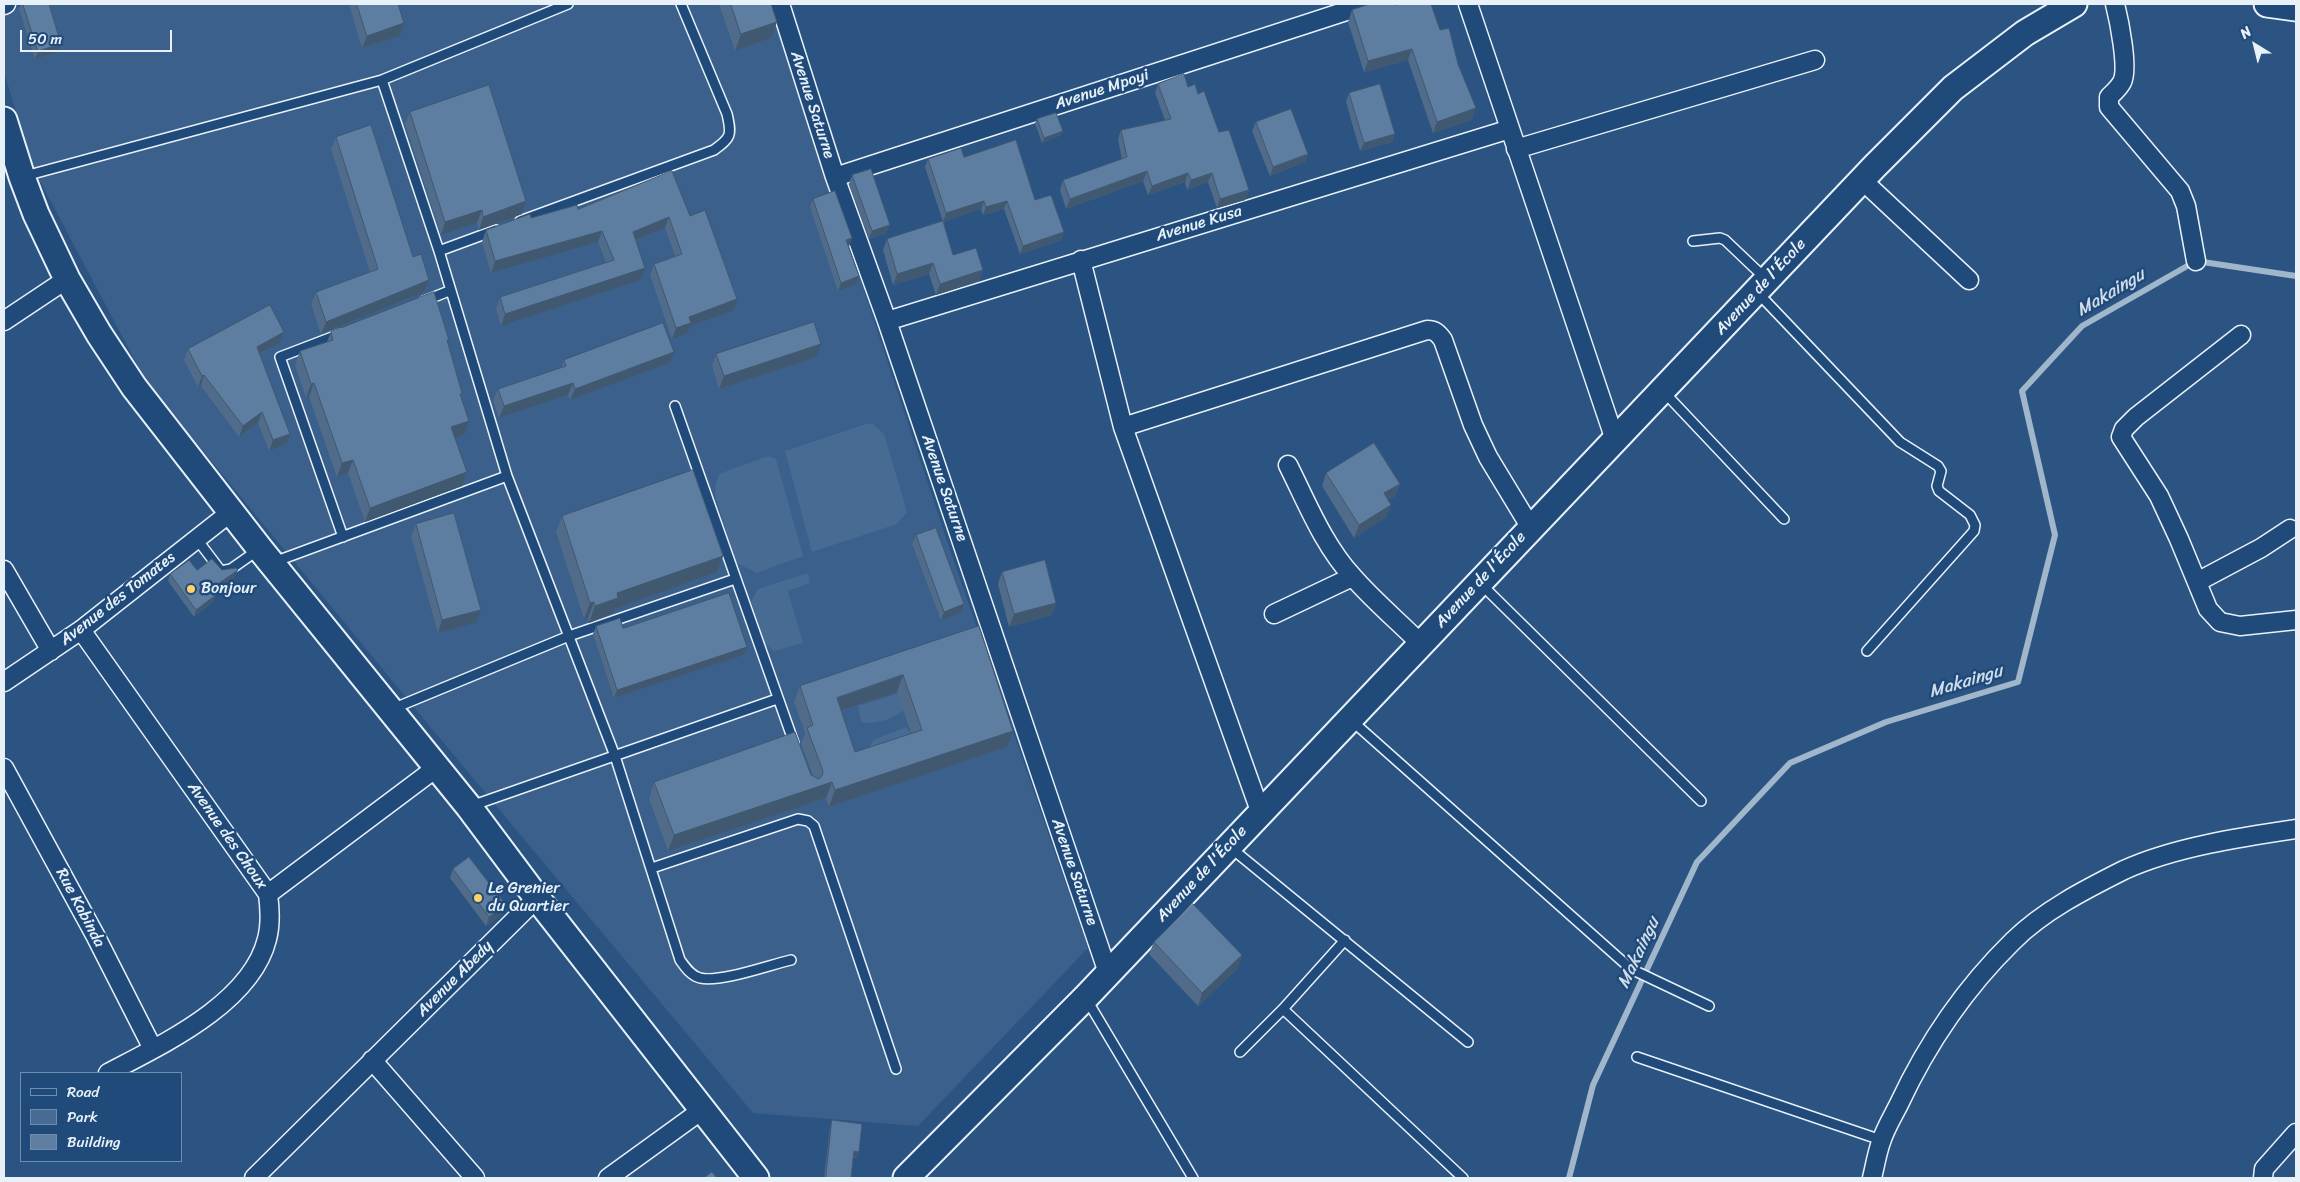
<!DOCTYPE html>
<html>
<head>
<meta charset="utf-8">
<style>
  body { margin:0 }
  #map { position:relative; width:2300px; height:1182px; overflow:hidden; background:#2b5482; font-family:Sriracha,sans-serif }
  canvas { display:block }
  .frame { position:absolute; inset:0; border:5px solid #e8f1f8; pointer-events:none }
  .legend { position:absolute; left:20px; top:1072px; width:162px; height:90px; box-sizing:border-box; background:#1f4a7a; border:1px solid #6f8dac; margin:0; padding:6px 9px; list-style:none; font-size:15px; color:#e8f1f8 }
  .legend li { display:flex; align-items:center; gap:10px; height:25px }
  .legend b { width:25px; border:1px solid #6f8dac }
  .north { position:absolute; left:2230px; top:20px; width:50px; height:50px; -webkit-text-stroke:4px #1f4a7a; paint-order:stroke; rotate:324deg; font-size:14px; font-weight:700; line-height:20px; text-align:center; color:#e8f1f8 }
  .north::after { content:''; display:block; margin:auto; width:18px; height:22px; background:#e8f1f8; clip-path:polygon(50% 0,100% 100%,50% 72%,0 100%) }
  .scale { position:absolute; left:20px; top:30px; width:152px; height:22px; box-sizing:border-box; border:2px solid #e8f1f8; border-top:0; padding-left:6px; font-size:15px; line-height:18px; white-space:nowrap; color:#e8f1f8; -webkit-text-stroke:4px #1f4a7a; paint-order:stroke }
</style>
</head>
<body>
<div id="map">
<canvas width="2300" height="1182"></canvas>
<div class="frame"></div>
<ul class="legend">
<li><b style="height:6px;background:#1f4a7a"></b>Road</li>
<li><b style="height:14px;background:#476b93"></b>Park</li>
<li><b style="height:14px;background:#5d7da1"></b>Building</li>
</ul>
<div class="north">N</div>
<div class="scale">50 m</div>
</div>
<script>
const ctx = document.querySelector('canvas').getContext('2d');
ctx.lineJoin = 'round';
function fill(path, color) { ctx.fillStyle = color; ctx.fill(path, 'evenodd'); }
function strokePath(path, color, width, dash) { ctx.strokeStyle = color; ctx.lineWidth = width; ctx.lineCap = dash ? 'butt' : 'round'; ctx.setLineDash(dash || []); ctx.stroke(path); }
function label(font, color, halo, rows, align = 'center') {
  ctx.font = font + ' Sriracha,sans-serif'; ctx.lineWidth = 5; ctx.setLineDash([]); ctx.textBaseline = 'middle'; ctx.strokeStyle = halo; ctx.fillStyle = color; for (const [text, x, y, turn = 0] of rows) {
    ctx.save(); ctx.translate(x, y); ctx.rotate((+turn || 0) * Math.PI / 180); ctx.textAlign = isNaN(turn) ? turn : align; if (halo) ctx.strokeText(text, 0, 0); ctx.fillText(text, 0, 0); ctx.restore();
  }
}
const built = new Path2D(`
  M27,4h742l178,537 141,407 -170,178 -165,-13 -316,-378 -290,-352 -115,-217 -28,-94v-61z`);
const green = new Path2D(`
  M866,424h7l11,10 23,78 -10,12 -85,28 -27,-101z
  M768,456l8,3 27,97 -46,17 -22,-11 -20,-68 1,-11 3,-9z
  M808,573l2,10 -22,8 15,52 -29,8 -10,-8 -13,-42 7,-12z
  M906,691l6,13c-16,12 -30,22 -51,18l-3,-16z
  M906,727l4,6 3,1 -39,24 -4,-13 3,-5z`);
const stream = new Path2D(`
  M1569,1178l24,-93 104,-223 93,-99 96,-41 132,-40 37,-147 -33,-144 60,-65 114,-65 100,15`);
const lane = new Path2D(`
  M382,80l57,171 57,-21
  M25,176l357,-96 186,-76
  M520,221l194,-71c17,-12 18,-15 13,-36l-46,-110
  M1693,241l27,-3 5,2 41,39
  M439,251l68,225 108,280 65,204c5,7 11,16 20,18 20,5 69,-13 91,-18
  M1757,292l143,150 38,24 3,5 -4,15 2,5 31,24 5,10 -1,6 -107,120
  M424,301l25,-10
  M340,334l-60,23 63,180
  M1664,392l120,127
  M675,406l119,337
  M196,538l25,33 10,-2 27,-19
  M274,562l233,-86
  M1481,584l220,217
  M392,709l177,-73 166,-57
  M1351,720l280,249 78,37
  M471,806l306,-107
  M1231,848l237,194
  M652,868l146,-49 10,2 6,5 82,243
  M1087,1000l106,178
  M1283,1009l180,169
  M1240,1052l43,-43 62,-69
  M1637,1057l244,83`);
const street = new Path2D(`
  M780,4l55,173 52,144 221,652
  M1468,4l147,436
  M2115,4c4,16 14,65 7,78 -3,6 -9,11 -13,15v10l71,84 6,15 10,55
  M4,5l2,-1
  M1516,149l299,-89
  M835,177l533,-173
  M1862,180l107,100
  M1081,260l42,167 137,384
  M4,321l63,-42
  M887,321l623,-192
  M2241,335l-105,82 -12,12 -3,8 38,59 20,43 29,70 12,13 20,4 56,-6
  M1123,427l304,-97c8,0 11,3 16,10l30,85 15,32 43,71
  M1288,465c19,38 36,81 65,112 21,24 46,45 68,67
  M4,570l47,81
  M2197,582l64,-34 29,-19
  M1274,614l78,-37
  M81,630l187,264 168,-126
  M4,682l77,-52 150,-118
  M4,768l91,167 58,114
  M372,1060l103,118
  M108,1073c53,-28 143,-69 159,-134 4,-15 3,-30 1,-45
  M254,1178l283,-280
  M608,1178l94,-68
  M1872,1178c3,-12 5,-25 9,-36 4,-13 12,-26 18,-38 28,-60 66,-116 114,-163 30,-30 73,-52 111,-71 50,-23 118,-33 172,-41
  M2263,1178l1,-9 32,-36`);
const secondary = new Path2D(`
  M2267,4l29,4
  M4,120l18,57 14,37 31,65 32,55 35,53 126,162 209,258 68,91 219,280
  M906,1178l179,-180 530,-558 260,-274 78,-78 72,-55 49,-29`);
const wall = new Path2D(`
  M21,4h28l9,48 -23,7 -16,-50z
  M349,4h49l2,32 -38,12z
  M719,4h52v34l-36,13z
  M1352,10l88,20 18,34 14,56 -39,13 -25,-73 -44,12 -16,-50z
  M1158,84l30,3 10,7 21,38 30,58 -4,10 -28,8 -9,-26 -21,8 -2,-8 -37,13 -5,-14 -77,28 -6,-19 3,-10 59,-21 -4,-20 3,-9 44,-10 -10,-27z
  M1349,93l46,41 -3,8 -32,9 -14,-49z
  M410,112l116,89 -4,13 -43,16 -2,-7 -36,12 -36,-111z
  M1037,119l26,12 -2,4 -19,8 -7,-20z
  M1256,122l52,32 -3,8 -35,14 -18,-45z
  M336,137l77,120 16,23 -5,12 -103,42 -10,-30 5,-12 54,-20 -39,-123z
  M964,157l71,43 29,32 -3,8 -41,14 -16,-45 -21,6 -2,-6 -38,13 -18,-55 3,-8z
  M852,175l34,58 -17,6 -20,-55z
  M813,199l36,48 7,38 -18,6 -28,-84z
  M578,209l112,7 43,95 -43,15 -3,8 -15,5 -22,-64 4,-11 21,-8 -10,-28 -29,12 5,40 -140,46 -5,-17 4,-12 106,-35 -8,-20 -107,31 -9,-31 4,-12 45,-12z
  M887,239l66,16 30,15 -4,11 -43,14 -7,-21 -36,11 -10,-35z
  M284,332l-4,11 -20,11 26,90 -17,7 -11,-28 -19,14 -38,-51 -3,1 -14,-27 4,-11z
  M331,332l117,11 14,50 -1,4 3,38 -9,3 7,48 -97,36 -17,-49 -11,4 -28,-80 -3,1 -11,-33 5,-14 27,-9z
  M716,354l101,3 -98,32 -7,-23z
  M564,360l106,3 -100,37 -2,-5 -69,23 -6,-18 5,-11 63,-21z
  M1326,473l74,11 -5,12 -7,4 3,5 -5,12 -32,21 -32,-52z
  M562,516l161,40 -6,16 -102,37 -3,5 -23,9 -1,-5 -4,1 -28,-87z
  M416,524l60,99 -38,10 -27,-97z
  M916,535l48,69 -3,9 -20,7 -29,-76z
  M197,570h25l13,7 -22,15 3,3 -3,7 -19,15 -26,-36 2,-7z
  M1002,572l54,31 -4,12 -43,12 -11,-43z
  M596,626l27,2 121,27 -130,43 -21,-64z
  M979,626l28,121 -178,60 -3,-9 -158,53 -19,-52 5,-17 157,-7 2,1 -12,-32 4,-11 -11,-31 6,-16zM897,692l14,41 -56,19 -14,-41z
  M453,869l50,44 -17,13 -36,-48z
  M1154,942l88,13 -4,13 -40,38 -49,-52z
  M832,1120l27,32 -2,6h-4l-2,20h-27l6,-51z`);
const shadedWall = new Path2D(`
  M777,22l-6,16 -36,13 6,-17z
  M404,23l-4,13 -38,12 5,-12z
  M61,44l-3,8 -23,7 3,-8z
  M1412,49l-4,11 -44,12 4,-11z
  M1476,108l-4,12 -39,13 4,-11z
  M1063,131l-2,4 -19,8 2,-5z
  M1395,134l-3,8 -32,9 4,-8z
  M1308,154l-3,8 -35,14 3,-9z
  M1147,171l-4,10 -77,28 4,-10z
  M1188,173l-3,9 -37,13 4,-9z
  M1212,173l-4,9 -21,8 4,-10z
  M1249,190l-4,10 -28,8 3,-9z
  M526,201l-4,13 -43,16 4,-13z
  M984,201l-3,8 -38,13 3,-9z
  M1007,201l-3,8 -21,6 3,-8z
  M482,210l-5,13 -36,12 4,-13z
  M669,217l-4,11 -37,15 5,-11z
  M890,225l-4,8 -17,6 3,-8z
  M602,231l-4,11 -107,31 4,-12z
  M1064,232l-3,8 -41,14 3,-8z
  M852,238l-3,9 -3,-7z
  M933,263l-4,11 -36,11 4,-11z
  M645,268l-4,12 -140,46 4,-12z
  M983,270l-4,11 -43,14 4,-11z
  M859,276l-3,9 -18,6 3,-8z
  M429,280l-5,12 -103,42 5,-12z
  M737,299l-4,12 -43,15 -3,8 -15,5 4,-11 13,-11z
  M284,332l-4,11 -27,14 4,-10z
  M821,344l-4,13 -98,32 5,-13z
  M674,352l-4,11 -100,37 5,-11z
  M204,375l-3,11 -3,1 4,-11z
  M314,383l-5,14 -3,1 5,-14z
  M573,383l-5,12 -69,23 5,-12z
  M262,412l-4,11 -19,14 4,-11z
  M469,421l-5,14 -18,6 5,-14z
  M290,434l-4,10 -17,7 4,-11z
  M353,460l-5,13 -11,4 5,-14z
  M467,472l-5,14 -97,36 5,-14z
  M1400,484l-5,12 -16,10 5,-13z
  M1391,505l-5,12 -32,21 5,-13z
  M723,556l-6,16 -102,37 -3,5 -23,9 6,-17 22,-13z
  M238,570l-3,7 -26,19 2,-7z
  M216,595l-3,7 -19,15 2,-7z
  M594,602l-6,16 -4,1 6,-16z
  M1056,603l-4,12 -43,12 5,-13z
  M964,604l-3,9 -20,7 3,-8z
  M481,610l-5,13 -38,10 4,-13z
  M747,647l-3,8 -130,43 3,-8z
  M903,675l-6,17 -66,22 6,-16z
  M1013,731l-6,16 -178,60 6,-17z
  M832,782l-6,16 -158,53 6,-16z
  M506,905l-3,8 -17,13 3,-9z
  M1242,955l-4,13 -40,38 4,-13z
  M854,1151l5,1 -2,6 -5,-1z`);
const building = new Path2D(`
  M23,4h26l12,40 -23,7z
  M357,4h41l6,19 -37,13z
  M731,4h40l6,18 -36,12z
  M1370,4h21l5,1 4,-1h31l9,26 9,-2 9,36 18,44 -39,14 -25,-73 -44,12 -16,-51z
  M1184,74l4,13 7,-3 3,10 6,-3 15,41 10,-2 20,60 -29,9 -8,-26 -21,7 -3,-7 -36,13 -5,-15 -77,28 -7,-19 64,-23 -6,-27 50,-11 -13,-35z
  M1380,84l15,50 -31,9 -15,-50z
  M489,85l37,116 -43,16 -1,-7 -37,12 -35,-110z
  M1291,109l17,45 -35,13 -17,-45z
  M1056,113l7,18 -19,7 -7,-19z
  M371,125l42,132 8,-3 8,26 -103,42 -10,-30 62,-23 -42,-132z
  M1016,140l19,60 16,-5 13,37 -41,14 -16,-45 -21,6 -2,-6 -38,12 -18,-54 33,-11 3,9z
  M871,169l19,56 -18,6 -20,-56z
  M672,171l18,45 15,-6 32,89 -48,18 2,6 -15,5 -22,-64 28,-10 -13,-37 -36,15 12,36 -140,46 -5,-17 114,-37 -12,-29 -107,30 -9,-31 44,-16 1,4 46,-13 1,4z
  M835,191l17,47 -6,2 13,36 -18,7 -28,-84z
  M943,221l10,34 23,-7 7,22 -43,14 -7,-21 -36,11 -10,-35z
  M434,292l15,48h-2l15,53 -2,1 9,27 -18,6 16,45 -97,36 -17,-48 -11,3 -28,-80 -3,1 -11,-33 33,-11 -2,-8z
  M270,305l14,27 -27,15 33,87 -17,6 -11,-28 -19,14 -39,-51 -2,1 -14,-27z
  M814,322l7,22 -97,32 -8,-22z
  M663,323l11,29 -99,37 -2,-6 -69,23 -6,-17 68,-23 -2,-6z
  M1374,443l26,41 -16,9 7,12 -32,20 -33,-52z
  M693,470l30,86 -106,37 1,5 -23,8 -1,-4 -4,1 -28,-87z
  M454,513l27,97 -39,10 -26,-96z
  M936,528l28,76 -20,8 -28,-77z
  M212,559l10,11 14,-2 2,2 -27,19 5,6 -20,15 -26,-36 19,-14 8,10z
  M1045,560l11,43 -42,11 -12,-42z
  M729,593l18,54 -130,43 -21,-64 24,-8 3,10z
  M979,626l34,105 -178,59 -3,-8 -158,53 -20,-53 141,-50 16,43 8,4 3,-3 1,-5 -16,-43 6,-3 -13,-39zM903,675l19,55 -67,22 -18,-54z
  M469,857l37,48 -17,12 -36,-48z
  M1193,904l49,51 -40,38 -48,-51z
  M832,1120l30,4 -3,28 -5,-1 -3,27h-25z
  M712,1172l5,6h-13z`);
const markers = [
  [191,589,5,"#ffd166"],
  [478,898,5,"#ffd166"]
];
const streetNames = [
  ["Avenue Mpoyi",1102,90,-18],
  ["Avenue Saturne",812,105,72],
  ["Avenue Kusa",1199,224,-17],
  ["Avenue de l'École",1761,287,-47],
  ["Avenue Saturne",944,488,71],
  ["Avenue de l'École",1481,580,-47],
  ["Avenue des Tomates",118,599,-38],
  ["Avenue des Choux",227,836,55],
  ["Avenue Saturne",1074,872,71],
  ["Avenue de l'École",1202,874,-47],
  ["Rue Kabinda",80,908,62],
  ["Avenue Abedy",455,979,-45]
];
const poiNames = [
  ["Bonjour",201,589],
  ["Le Grenier",488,889],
  ["du Quartier",488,907]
];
const waterNames = [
  ["Makaingu",2111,293,-31],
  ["Makaingu",1966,682,-17],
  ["Makaingu",1639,953,-65]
];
fill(built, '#3a608b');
fill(green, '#476b93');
strokePath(stream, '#a0b6cb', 6);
strokePath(lane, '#e8f1f8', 12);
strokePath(street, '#e8f1f8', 21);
strokePath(secondary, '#e8f1f8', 29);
strokePath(lane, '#1f4a7a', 9);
strokePath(street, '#1f4a7a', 18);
strokePath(secondary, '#1f4a7a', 25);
fill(wall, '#506c8a');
fill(shadedWall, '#415871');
fill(building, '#5d7da1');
strokePath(building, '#415871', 1);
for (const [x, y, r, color] of markers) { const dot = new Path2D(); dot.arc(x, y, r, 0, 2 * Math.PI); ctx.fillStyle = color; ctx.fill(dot); strokePath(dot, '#1f4a7a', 2); }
label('16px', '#e8f1f8', '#1f4a7a', streetNames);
label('16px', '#e8f1f8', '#1f4a7a', poiNames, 'left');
label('italic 18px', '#d0dde9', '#1f4a7a', waterNames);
</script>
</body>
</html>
